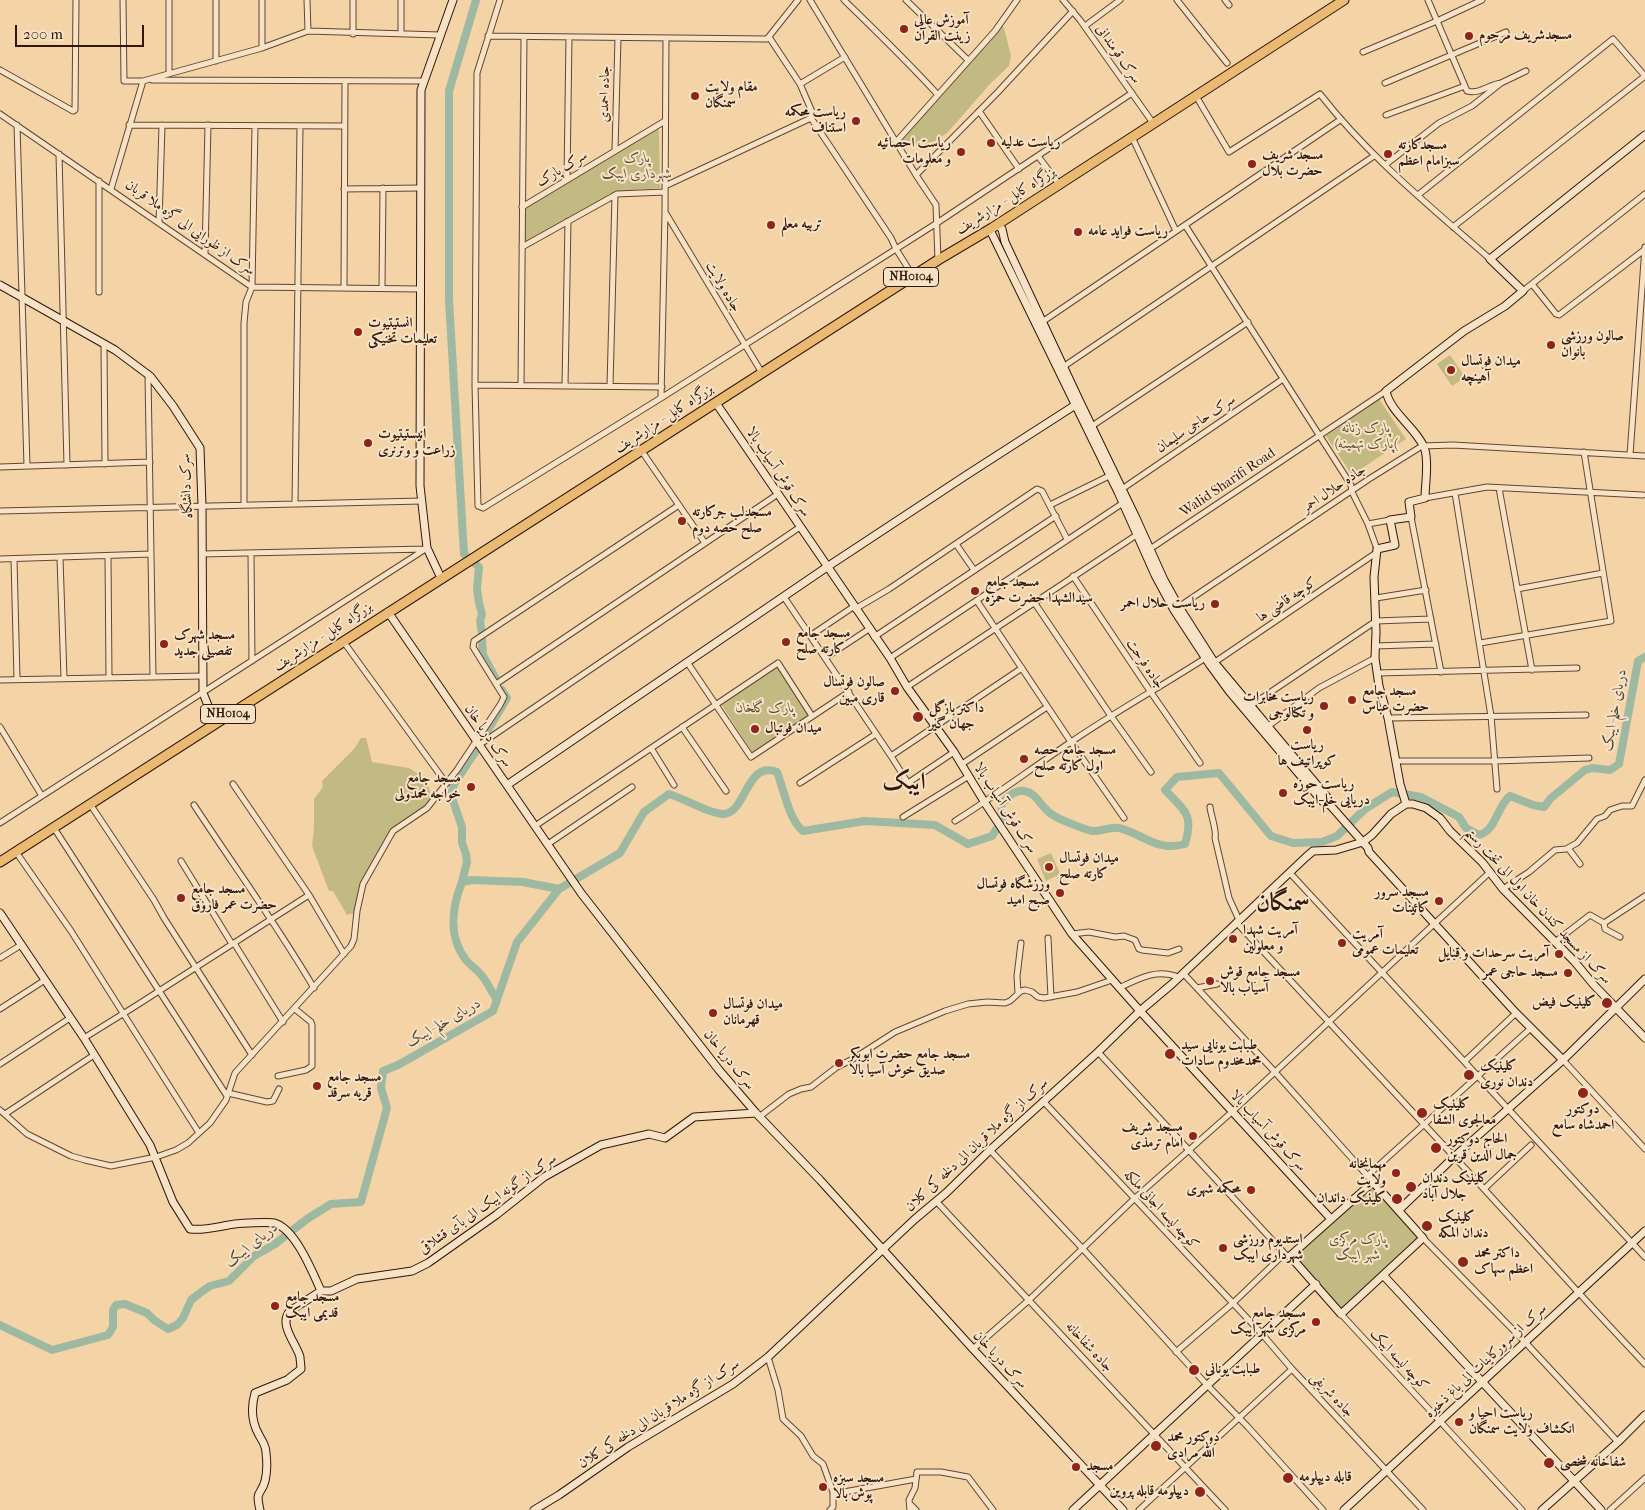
<!DOCTYPE html>
<html>
<head>
<meta charset="utf-8">
<style>
  body { margin:0 }
  #map { position:relative; width:1645px; height:1510px; overflow:hidden; background:#f4d3a6; font-family:"IM FELL French Canon",serif }
  canvas { display:block }
  .scale { position:absolute; left:15px; top:25px; width:129px; height:22px; box-sizing:border-box; border:2px solid #2f170b; border-top:0; padding-left:6px; font-size:15px; line-height:18px; white-space:nowrap; color:#2f170b; -webkit-text-stroke:4px #f8e2c5; paint-order:stroke }
</style>
</head>
<body>
<div id="map">
<canvas width="1645" height="1510"></canvas>
<div class="scale">200 m</div>
</div>
<script>
const ctx = document.querySelector('canvas').getContext('2d');
ctx.lineJoin = 'round';
function fill(path, color) { ctx.fillStyle = color; ctx.fill(path, 'evenodd'); }
function strokePath(path, color, width, dash) { ctx.strokeStyle = color; ctx.lineWidth = width; ctx.lineCap = dash ? 'butt' : 'round'; ctx.setLineDash(dash || []); ctx.stroke(path); }
function label(font, color, halo, rows, align = 'center') {
  ctx.font = font + ' "IM FELL French Canon",Amiri,serif'; ctx.lineWidth = 4; ctx.setLineDash([]); ctx.textBaseline = 'middle'; ctx.strokeStyle = halo; ctx.fillStyle = color; for (const [text, x, y, turn = 0] of rows) {
    ctx.save(); ctx.translate(x, y); ctx.rotate((+turn || 0) * Math.PI / 180); ctx.textAlign = isNaN(turn) ? turn : align; if (halo) ctx.strokeText(text, 0, 0); ctx.fillText(text, 0, 0); ctx.restore();
  }
}
const green = new Path2D(`
  M1001,23l3,5 7,28 -2,10 -19,18 -42,48 -21,15 -24,-3 -2,-6z
  M659,128l1,60 -42,3 -93,53 -1,-35z
  M1450,355l15,22 -13,9 -15,-22z
  M1379,399l27,40 -54,36 -26,-39z
  M777,667l32,48 -57,37 -31,-48z
  M361,738h5l6,24 37,6 16,10 7,18 -7,10 -32,24 -32,54 -7,29 -7,2 -14,-24h-4l-17,-45 2,-18v-29l9,-12 -1,-6 32,-32z
  M1051,853l9,21 -14,7 -9,-22z
  M1373,1185l49,53 -79,73 -49,-54z`);
const river = new Path2D(`
  M476,0l-27,91v209l15,254 15,13 -2,22 2,14 3,11 -2,7 2,13
  M482,640l1,15 14,26
  M481,742l26,-44 -5,-8
  M462,882l5,-20 -1,-8 -4,-11v-16l-11,-32 3,-11 23,-35
  M497,1000c-5,-8 -9,-16 -14,-23 -5,-7 -12,-11 -17,-17 -18,-23 -14,-53 -4,-78l10,-2 51,2 36,7
  M0,1325l52,25 56,-15 5,-8v-17l3,-5 9,-1 22,9 7,7 14,9 9,-4 6,-7 8,-18 9,-7 10,-7 19,-5 25,-25 21,-12 32,-25 24,-15 30,-2 26,-94 -6,-20 2,-17 15,-6 95,-54 24,-69 42,-53 61,-36 24,-41 25,-18c14,4 43,21 55,20 23,-2 22,-54 53,-42 7,18 12,48 26,59l62,-10 70,4 33,19 24,-8 11,-17 -2,-15c6,-6 14,-15 23,-13 14,2 17,18 29,24 7,5 31,14 39,16 9,1 18,-5 27,-3 25,6 37,24 66,16 9,-30 0,-33 -20,-54l12,-13 42,-4 52,63 22,7 29,-1 15,-6 28,-27 27,-17 29,5 38,20 7,11 13,7c17,-4 18,-29 31,-39l23,9 11,2 7,-9 34,-28 7,-2 18,2 9,-6 19,-103 7,-4`);
const street = new Path2D(`
  M123,0l1,81h19
  M216,0v61
  M401,0v34
  M500,0l-23,73 -2,312 3,121 5,2 178,-110 276,-175 195,-130
  M810,0l106,175 20,30 2,55
  M844,0c32,31 64,62 94,95
  M906,0l62,60
  M1063,0l17,20 73,103
  M1177,0l50,63
  M1225,0l4,5
  M1428,0l39,91c11,4 23,-7 34,-8
  M1085,26l35,-26
  M308,31l132,4
  M353,34v-34
  M488,36l279,3 31,-39
  M769,37l31,47 13,30 -2,4
  M666,38l-1,174 97,161
  M262,48v-48
  M1363,52l74,-31 45,-21
  M0,70l73,41 2,-1 1,-110
  M169,74v-74
  M152,80l272,1
  M1385,83l121,-51
  M800,84l45,-27
  M1196,96l33,56 91,-58c49,63 111,113 170,165
  M979,111l40,58
  M0,114l252,173 168,2
  M1386,115l79,-29
  M17,125l10,341
  M129,125l215,1
  M1132,137l44,94
  M896,142l99,-111 22,-31
  M615,150l3,-112
  M59,154l8,311
  M1038,156l21,28
  M1385,165l54,-42 33,-17 29,-23 25,-12
  M916,175l81,-82 76,-82
  M567,179l2,-142
  M665,186l146,-68 80,120 5,11 17,27
  M111,189l32,-108 119,-33 46,-17 -1,-31
  M344,189l76,-1
  M1418,195l195,-156 32,37
  M522,207l143,-86
  M159,223l3,-98
  M1185,225l166,260 1,7 16,32 9,25
  M1453,227l192,-151
  M522,247l95,-53 48,-2
  M205,254l3,-129
  M1532,284l24,30 3,1 85,-65
  M344,288l1,-207
  M382,288l1,-100
  M1523,291l122,-97
  M99,292v-111
  M1042,322l298,-202
  M104,344l1,120
  M1063,367l311,-211
  M148,375l5,301
  M475,385l187,2
  M521,385l3,-348
  M565,386l3,-165
  M610,386l5,-191
  M661,398l4,-185
  M1092,426l156,-104
  M641,450l64,93
  M1630,455l15,-208
  M0,467l150,-5
  M1499,488l33,182
  M1122,489l161,-110
  M1455,493l36,223 6,73
  M1425,498l62,-11 156,8
  M295,504l5,-378
  M244,505v-182l2,-21 6,-15 3,-161
  M1050,505l59,-29
  M0,511l422,-10
  M1411,517l30,155
  M1368,524l22,-4
  M956,544l18,26
  M1150,549l236,-158
  M251,553l1,108
  M202,554l223,-5
  M108,556l1,121
  M60,558l4,120
  M0,559l151,-5
  M14,559l3,120
  M1073,576l77,115 50,72
  M1517,589l86,-16
  M784,597l107,159
  M1376,598l50,-8
  M977,601l94,141 53,76
  M1034,602l77,114 40,56
  M1177,608l192,-129 53,-33 31,-1 192,11
  M855,609l34,-20 148,-100 5,2 25,48
  M810,636l43,-29
  M874,637l182,-121
  M343,641l103,142
  M1480,643l131,-22 -27,-169
  M1375,646l61,-2
  M825,658l44,-29
  M890,658l233,-155
  M687,662l64,95 98,-65
  M1212,664l164,-111
  M1377,673l200,-5
  M0,680l203,-4
  M496,684l282,-190
  M907,687l231,-153
  M1250,706l126,-85 55,-2
  M1388,718l198,-3
  M0,727l42,69
  M682,727l44,64
  M1267,727l52,-39 56,-30
  M479,745l321,-218
  M651,748l23,37
  M954,752l-46,31 -17,-27 131,-88
  M1396,761h99l94,-3
  M962,764l85,-57
  M800,783l76,-49
  M233,784l76,111 35,59
  M90,804l64,96 10,18 88,137
  M194,805c40,61 83,120 120,183
  M1210,807c1,9 7,24 5,31l14,60 10,22
  M903,817l66,-41
  M955,821c40,-25 77,-53 116,-79 44,-30 91,-56 136,-85
  M0,823l427,-275
  M535,826l243,-163 34,53
  M54,828l173,268
  M548,844l84,-57
  M1568,848l12,16
  M16,852l55,79 128,202
  M181,861l51,83
  M1290,873l355,384
  M1503,889l26,-17 26,-22 11,-1 11,-6 20,-24 8,-3 5,-6 12,-4h10l13,-26
  M1236,922c79,86 159,170 237,255 58,63 114,126 172,187
  M1604,923l1,6 15,8
  M1072,934l17,-2 26,5 9,-1 11,4 4,9 3,1 26,3 11,-4
  M1048,938l3,59
  M1555,942l35,-27 14,8 41,-27
  M234,943l49,79
  M0,958l21,-13
  M1183,973l91,98 99,111
  M1119,988c19,-9 38,-20 59,-11
  M1197,988l20,-4
  M1018,993l-1,-17 4,-33
  M0,1009l45,-29
  M84,1038l50,-31 175,-112
  M1098,1052l188,203
  M1563,1060l82,89
  M1465,1061l51,-48
  M0,1064l70,-46
  M278,1076l28,-6 6,-4v-41l-1,-3 -16,-13
  M228,1093l39,9 6,-1 6,-12
  M1043,1101l219,233 30,35 131,141
  M0,1110l27,24 44,22 14,4 26,6 45,-9 20,-7 12,-7 22,-20 16,-23 9,-27 116,-127 3,-7 3,-28 6,-27 30,-53 34,-23 30,-38 43,-65 4,-8 -31,-50 1,-6 205,-136
  M5,1114l89,-59
  M759,1117l30,-23 12,-5 10,-2 26,-20 16,-8 42,-27 50,-21 23,-7 19,-2 18,1 5,-2 11,-10 4,-1 7,2 6,5 6,1 33,-6 35,-12
  M990,1150l93,99 124,136 41,42 75,83
  M1367,1176l164,-148
  M1484,1189l47,-44
  M936,1201l289,309
  M1423,1238l102,104 93,100
  M1341,1314l181,196
  M973,1349l56,-49 106,-102 98,-87 257,-239
  M1176,1352l57,-49 49,-47h7
  M768,1357l10,33 5,29 18,17 12,20 10,8 10,28v15l-3,3
  M833,1494l83,-15
  M911,1505l5,5
  M910,1510l-1,-10 6,-12 2,-16h24l27,5 25,33
  M1139,1510l153,-141
  M1610,1510l35,-32`);
const secondary = new Path2D(`
  M997,225l5,4 3,13 75,160 56,116 28,62 15,27 35,55 113,135 3,8 38,43 1,4 147,161 47,47
  M992,228l-1,4 127,260 37,83 19,35 36,55 19,26 93,110 8,4
  M0,285l115,65 35,26 23,30 27,42 2,58 1,187 12,30
  M716,403l174,255 17,29 47,65 31,51 87,131 68,77 191,208
  M441,578l-14,-30 -7,-62 1,-396 32,-90
  M388,612l193,281 138,177 37,43 64,67 153,169 150,161
  M507,785l320,-218 138,-91 115,-74
  M1406,804l-6,-20 -12,-66 -9,-32 -4,-28 1,-26 -2,-55 3,-28 18,-4 -5,-25 21,-3 -2,-15 16,-4c0,-14 4,-34 0,-48 -7,-21 -35,-37 -39,-59l78,-60 41,-25 18,-15 -33,-32 155,-124
  M1406,804h7l13,4 14,10 10,13 32,31 21,27 71,72 19,23 52,54
  M0,913l84,125 66,107 23,57 17,27c15,2 30,-3 45,-5 8,-1 32,-2 39,-1 21,5 39,50 47,68
  M1373,1182l50,56 -82,76 -51,-58z
  M1399,1210l55,-53 109,-97 82,-81
  M1383,1275l218,235
  M260,1510c-5,-21 1,-14 5,-29 2,-8 2,-20 1,-28 0,-8 -4,-12 -7,-18 -8,-14 -8,-28 -4,-42l32,-13 14,-11c0,-4 -1,-9 -1,-12 -4,-14 -22,-33 -10,-46l31,-20h10l26,-12 55,-8 16,-8 68,-48 48,-38 57,-32 48,-11 16,4 29,-21 62,-4
  M534,1510l25,-15 69,-48 105,-63 35,-27 147,-138 31,-26 44,-43 108,-98 42,-41 32,-27 134,-127 7,-6 23,-1 27,-8 9,-7 19,-21 15,-10
  M1073,1510l243,-226
  M1344,1510l301,-279
  M1542,1510l76,-68 27,-27`);
const highway = new Path2D(`
  M0,862l938,-602 54,-32 352,-228`);
const markers = [
  [904,29,5,"#8f2418"],
  [1469,36,5,"#8f2418"],
  [695,96,5,"#8f2418"],
  [856,121,5,"#8f2418"],
  [991,143,5,"#8f2418"],
  [961,152,5,"#8f2418"],
  [1388,154,5,"#8f2418"],
  [1252,164,5,"#8f2418"],
  [771,225,5,"#8f2418"],
  [1078,232,5,"#8f2418"],
  [358,332,5,"#8f2418"],
  [1551,345,5,"#8f2418"],
  [1451,370,5,"#8f2418"],
  [368,443,5,"#8f2418"],
  [682,521,5,"#8f2418"],
  [975,591,5,"#8f2418"],
  [1215,604,5,"#8f2418"],
  [786,642,5,"#8f2418"],
  [164,644,5,"#8f2418"],
  [895,691,5,"#8f2418"],
  [1352,700,5,"#8f2418"],
  [1324,706,5,"#8f2418"],
  [918,717,6,"#8f2418"],
  [755,729,5,"#8f2418"],
  [1307,730,5,"#8f2418"],
  [1024,759,5,"#8f2418"],
  [471,787,5,"#8f2418"],
  [1283,793,5,"#8f2418"],
  [1049,867,5,"#8f2418"],
  [1060,893,5,"#8f2418"],
  [181,898,5,"#8f2418"],
  [1439,901,5,"#8f2418"],
  [1233,939,5,"#8f2418"],
  [1342,943,5,"#8f2418"],
  [1559,954,5,"#8f2418"],
  [1568,973,5,"#8f2418"],
  [1210,981,5,"#8f2418"],
  [1607,1003,6,"#8f2418"],
  [713,1013,5,"#8f2418"],
  [1170,1054,6,"#8f2418"],
  [839,1063,5,"#8f2418"],
  [1469,1075,6,"#8f2418"],
  [317,1086,5,"#8f2418"],
  [1583,1093,6,"#8f2418"],
  [1422,1113,6,"#8f2418"],
  [1193,1136,5,"#8f2418"],
  [1436,1148,6,"#8f2418"],
  [1396,1173,5,"#8f2418"],
  [1411,1187,6,"#8f2418"],
  [1251,1190,5,"#8f2418"],
  [1397,1199,6,"#8f2418"],
  [1427,1226,6,"#8f2418"],
  [1223,1248,5,"#8f2418"],
  [1463,1262,6,"#8f2418"],
  [275,1306,5,"#8f2418"],
  [1316,1322,5,"#8f2418"],
  [1194,1370,6,"#8f2418"],
  [1459,1422,5,"#8f2418"],
  [1156,1446,6,"#8f2418"],
  [1549,1463,6,"#8f2418"],
  [1076,1467,5,"#8f2418"],
  [1288,1478,6,"#8f2418"],
  [823,1487,5,"#8f2418"],
  [1200,1492,6,"#8f2418"]
];
const shields = [
  [911,277,55],
  [228,714,55]
];
const shieldNames = [
  ["NH0104",911,277],
  ["NH0104",228,714]
];
const poiNames = [
  ["آموزش عالی",914,21],
  ["زینت القرآن",914,37],
  ["مسجدشریف مرحوم",1479,36],
  ["مقام ولایت",705,88],
  ["سمنگان",705,104],
  ["ریاست محکمه",846,113,"right"],
  ["استناف",846,129,"right"],
  ["ریاست عدلیه",1001,143],
  ["ریاست احصائیه",951,144,"right"],
  ["و معلومات",951,160,"right"],
  ["مسجدکارته",1398,146],
  ["سبزامام اعظم",1398,162],
  ["مسجد شریف",1262,156],
  ["حضرت بلال",1262,172],
  ["تربیه معلم",781,225],
  ["ریاست فواید عامه",1088,232],
  ["انستیتیوت",368,324],
  ["تعلیمات تخنیکی",368,340],
  ["صالون ورزشی",1561,337],
  ["بانوان",1561,353],
  ["میدان فوتسال",1461,362],
  ["آهینچه",1461,378],
  ["انیستیتیوت",378,435],
  ["زراعت و وترنری",378,451],
  ["مسجدلب جرکارته",692,513],
  ["صلح حصه دوم",692,529],
  ["مسجد جامع",985,583],
  ["سیدالشهدا حضرت حمزه",985,599],
  ["ریاست حلال احمر",1205,604,"right"],
  ["مسجد جامع",796,634],
  ["کارته صلح",796,650],
  ["مسجد شهرک",174,636],
  ["تفصیلی جدید",174,652],
  ["صالون فوتسال",885,683,"right"],
  ["قاری مبین",885,699,"right"],
  ["مسجد جامع",1362,692],
  ["حضرت عباس",1362,708],
  ["ریاست مخابرات",1314,698,"right"],
  ["و تکنالوجی",1314,714,"right"],
  ["داکتر بازگل",929,709],
  ["جهان گیر",929,725],
  ["میدان فوتبال",765,729],
  ["ریاست",1307,746,"center"],
  ["کوپراتیف ها",1307,762,"center"],
  ["مسجد جامع حصه",1034,751],
  ["اول کارته صلح",1034,767],
  ["مسجد جامع",461,779,"right"],
  ["خواجه محمدولی",461,795,"right"],
  ["ریاست حوزه",1293,785],
  ["دریایی خلم-ایبک",1293,801],
  ["میدان فوتسال",1059,859],
  ["کارته صلح",1059,875],
  ["ورزشگاه فوتسال",1050,885,"right"],
  ["صبح امید",1050,901,"right"],
  ["مسجد جامع",191,890],
  ["حضرت عمر فاروق",191,906],
  ["مسجد سرور",1429,893,"right"],
  ["کائینات",1429,909,"right"],
  ["آمریت شهدا",1243,931],
  ["و معلولین",1243,947],
  ["آمریت",1352,935],
  ["تعلیمات عمومی",1352,951],
  ["آمریت سرحدات و قبایل",1549,954,"right"],
  ["مسجد جامع قوش",1220,973],
  ["آسیاب بالا",1220,989],
  ["مسجد حاجی عمر",1558,973,"right"],
  ["کلینیک فیض",1596,1003,"right"],
  ["میدان فوتسال",723,1005],
  ["قهرمانان",723,1021],
  ["طبابت یونایی سید",1181,1046],
  ["محمدمخدوم سادات",1181,1062],
  ["مسجد جامع حضرت ابوبکر",849,1055],
  ["صدیق خوش آسیا بالا",849,1071],
  ["کلینیک",1480,1067],
  ["دندان نوری",1480,1083],
  ["مسجد جامع",327,1078],
  ["قریه سرقد",327,1094],
  ["کلینیک",1433,1105],
  ["معالجوی الشفا",1433,1121],
  ["دوکتور",1583,1110,"center"],
  ["احمدشاه سامع",1583,1126,"center"],
  ["مسجد شریف",1183,1128,"right"],
  ["امام ترمذی",1183,1144,"right"],
  ["الحاج دوکتور",1447,1140],
  ["جمال الدین قرین",1447,1156],
  ["مهمانخانه",1386,1165,"right"],
  ["ولایت",1386,1181,"right"],
  ["کلینیک دندان",1422,1179],
  ["جلال آباد",1422,1195],
  ["محکمه شهری",1241,1190,"right"],
  ["کلینیک داندان",1386,1199,"right"],
  ["کلینیک",1438,1218],
  ["دندان المکه",1438,1234],
  ["استدیوم ورزشی",1233,1240],
  ["شهرداری ایبک",1233,1256],
  ["داکتر محمد",1474,1254],
  ["اعظم سهاک",1474,1270],
  ["مسجد جامع",285,1298],
  ["قدیمی ایبک",285,1314],
  ["مسجد جامع",1306,1314,"right"],
  ["مرکزی شهر ایبک",1306,1330,"right"],
  ["طبابت یونانی",1205,1370],
  ["ریاست احیا و",1469,1414],
  ["انکشاف ولایت سمنگان",1469,1430],
  ["دوکتور محمد",1167,1438],
  ["الله مرادی",1167,1454],
  ["شفاخانه شخصی",1560,1463],
  ["مسجد",1086,1467],
  ["قابله دیپلومه",1299,1478],
  ["مسجد سبزه",833,1479],
  ["پوش بالا",833,1495],
  ["دیپلومه قابله پروین",1189,1492,"right"]
];
const streetNames = [
  ["سرک قومندانی",1118,54,55],
  ["جاده احمدی",605,94,-89],
  ["سرک پارک",562,169,-31],
  ["بزرگراه کابل - مزارشریف",1006,201,-32],
  ["سرک از ظورایی الی گزه ملا قربان",190,228,35],
  ["جاده ولایت",723,287,59],
  ["بزرگراه کابل - مزارشریف",664,419,-33],
  ["سرک حاجی سلیمان",1196,424,-34],
  ["سرک قوش آسیاب بالا",778,472,56],
  ["Walid Sharifi Road",1228,483,-34],
  ["سرک دانشگاه",187,486,-93],
  ["جاده حلال احمر",1334,489,-34],
  ["کوچه قاضی ها",1287,600,-34],
  ["بزرگراه کابل - مزارشریف",323,637,-33],
  ["جاده فرحت",1145,664,56],
  ["سرک دریا خان",488,736,55],
  ["سرک قوش آسیاب بالا",1005,808,57],
  ["سرک از مسجد کندن خان اول الی تخت رستم",1538,906,47],
  ["سرک دریا خان",729,1060,51],
  ["سرک قوش آسیاب بالا",1268,1131,47],
  ["سرک از گزه ملا قربان الی دلخه کی کلان",977,1145,-43],
  ["سرک از گونه ایبک الی بآی قشلاقی",488,1204,-35],
  ["کوچه لیسه اجانی ملکه",1161,1210,47],
  ["جاده شفاخانه",1089,1347,47],
  ["سرک دریا خان",1000,1360,47],
  ["کوچه لیسه ایبک",1399,1360,47],
  ["سرک از سرورکاینات الی باغ ذخیره",1486,1361,-43],
  ["جاده شریفی",1332,1395,47],
  ["سرک از گزه ملا قربان الی دلخه کی کلان",659,1414,-33]
];
const parkNames = [
  ["پارک",637,159],
  ["شهرداری ایبک",637,175],
  ["پارک زنانه",1366,429],
  ["(پارک تهمینه(",1366,445],
  ["پارک گلخان",765,709],
  ["پارک مرکزی",1358,1240],
  ["شهر ایبک",1358,1256]
];
const waterNames = [
  ["دریای خلم-ایبک",1615,710,-80],
  ["دریای خلم-ایبک",444,1023,-30],
  ["دریای ایبک",252,1245,-39]
];
const townNames = [
  ["ایبک",904,783],
  ["سمنگان",1283,904]
];
fill(green, '#c2ba82');
strokePath(river, '#9db9a2', 8);
strokePath(street, '#604632', 7);
strokePath(secondary, '#2f170b', 9);
strokePath(highway, '#2f170b', 11);
strokePath(street, '#f8e2c5', 5);
strokePath(secondary, '#f8e2c5', 7);
strokePath(highway, '#eaba73', 9);
for (const [x, y, r, color] of markers) { const dot = new Path2D(); dot.arc(x, y, r, 0, 2 * Math.PI); ctx.fillStyle = color; ctx.fill(dot); strokePath(dot, '#f8e2c5', 2); }
for (const [x, y, w] of shields) { const box = new Path2D(); box.roundRect(x - w / 2, y - 9.5, w, 19, 4); ctx.fillStyle = '#f8e2c5'; ctx.fill(box); strokePath(box, '#2f170b', 1); }
label('bold 12px', '#2f170b', null, shieldNames);
label('bold 14px', '#2f170b', '#f8e2c5', poiNames, 'left');
label('14px', '#2f170b', '#f8e2c5', streetNames);
label('italic 14px', '#5b482f', '#f8e2c5', parkNames);
label('italic 15px', '#504838', '#f8e2c5', waterNames);
label('bold 24px', '#2f170b', '#f8e2c5', townNames);
</script>
</body>
</html>
